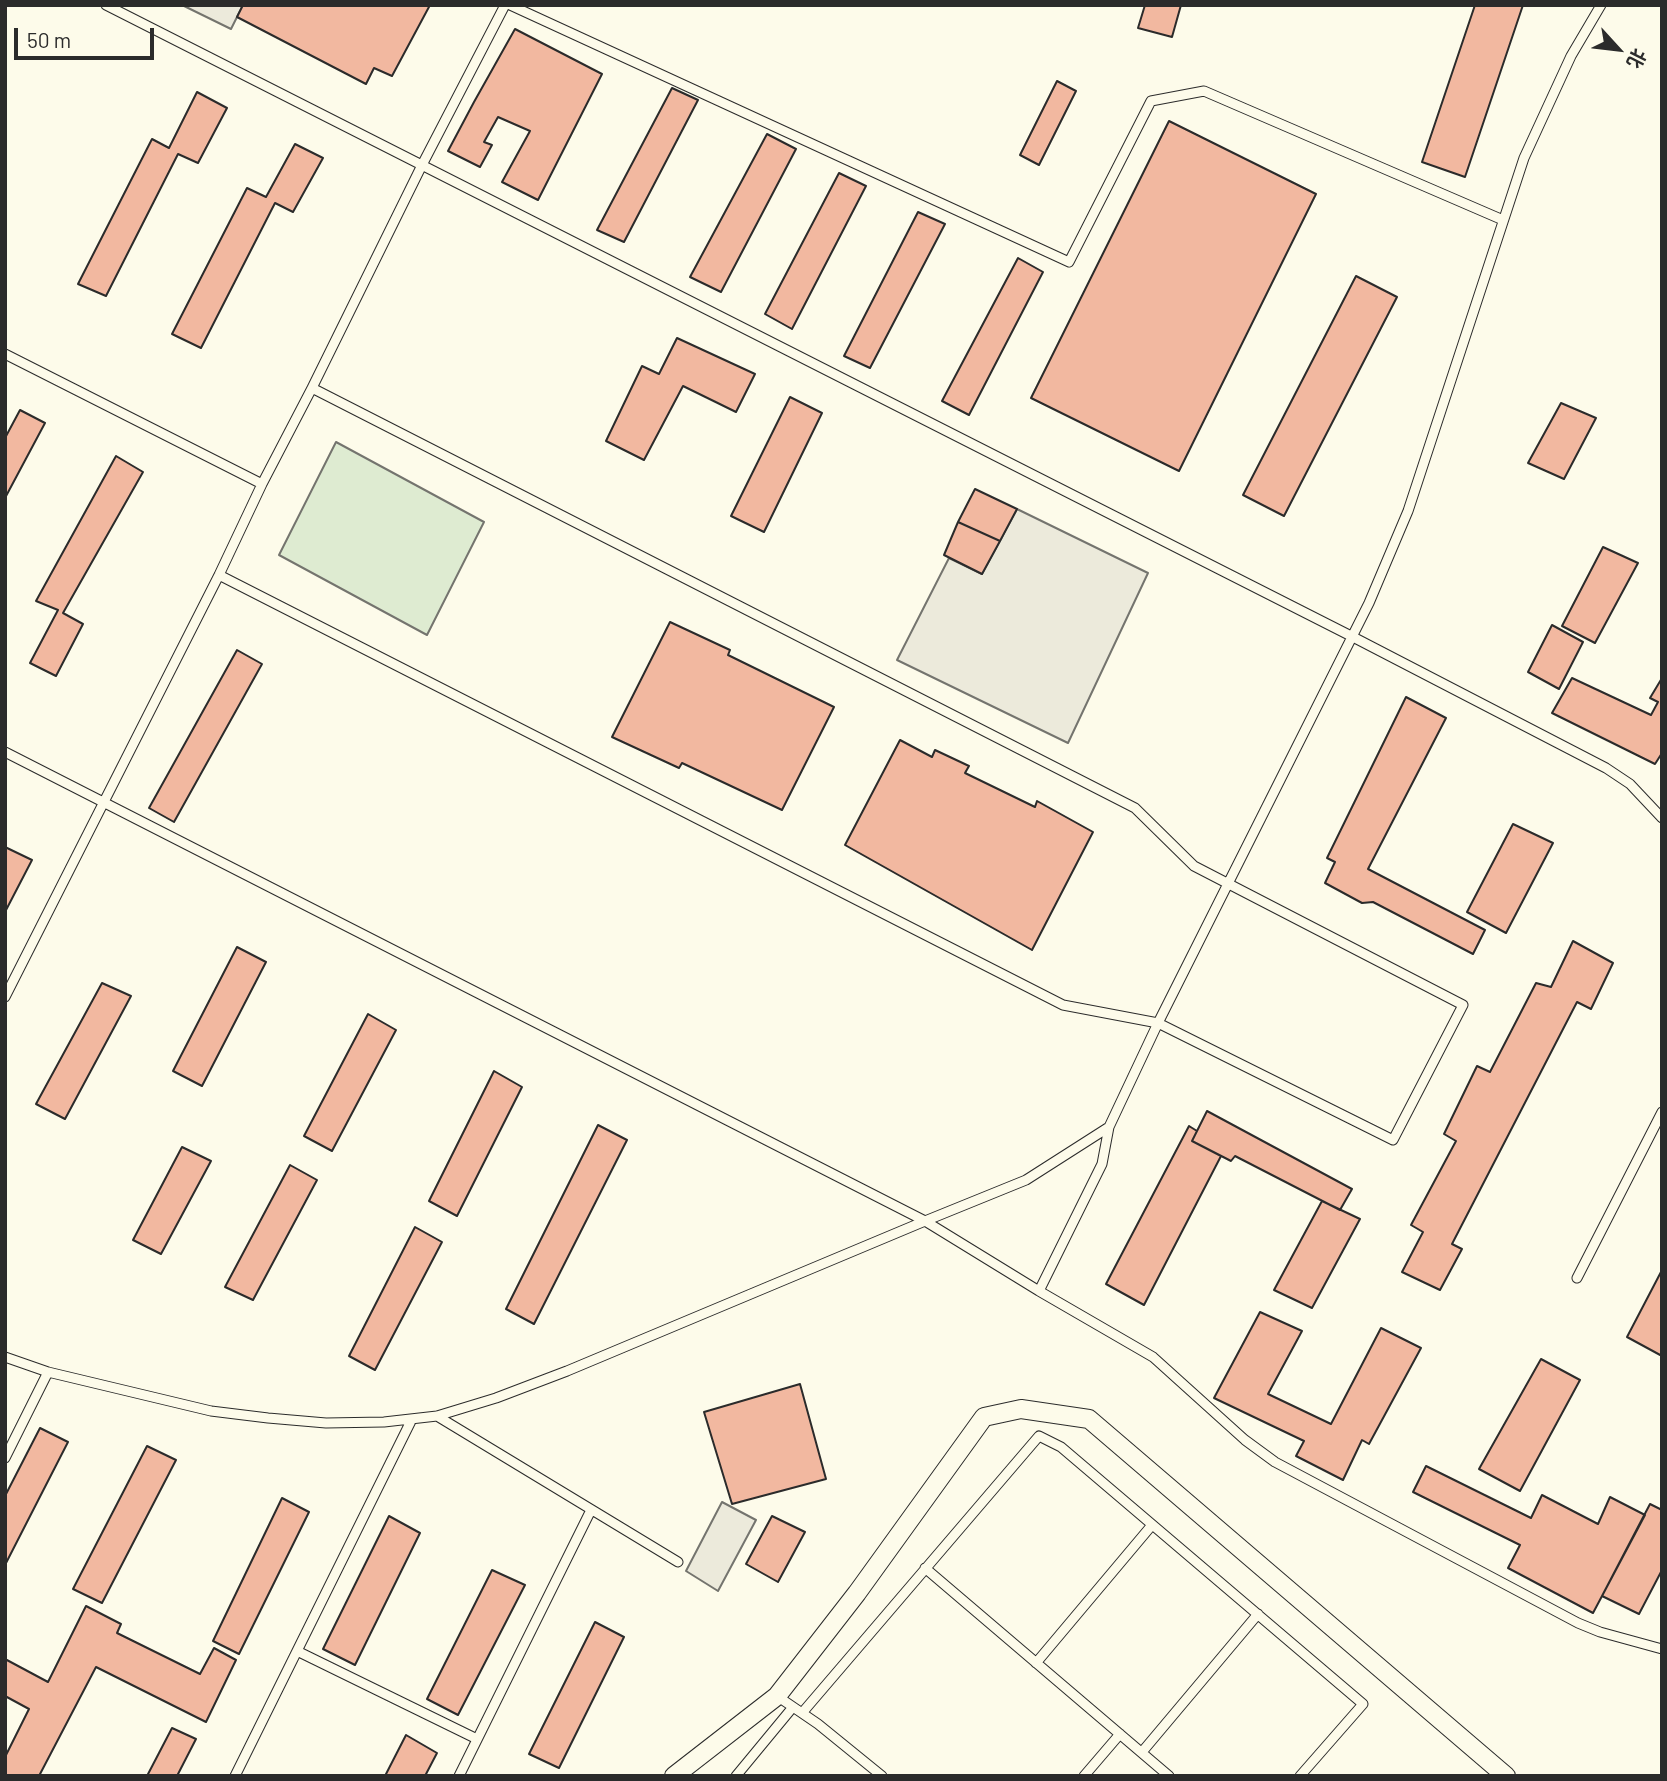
<!DOCTYPE html>
<html>
<head>
<meta charset="utf-8">
<style>
  body { margin:0 }
  #map { position:relative; width:1667px; height:1781px; overflow:hidden; background:#fdfbea; font-family:Barlow,"Noto Sans SC",sans-serif }
  canvas { display:block }
  .frame { position:absolute; inset:0; border:7px solid #2b2b2b; pointer-events:none }
  .north { position:absolute; left:1583px; top:14px; width:70px; height:70px; -webkit-text-stroke:5px #fdfbea; paint-order:stroke; rotate:117deg; font-size:19px; font-weight:700; line-height:28px; text-align:center; color:#2b2b2b }
  .north::after { content:''; display:block; margin:auto; width:24px; height:32px; background:#2b2b2b; clip-path:polygon(50% 0,100% 100%,50% 72%,0 100%) }
  .scale { position:absolute; left:14px; top:28px; width:140px; height:32px; box-sizing:border-box; border:4px solid #2b2b2b; border-top:0; padding-left:9px; font-size:21px; line-height:24px; white-space:nowrap; color:#2b2b2b; -webkit-text-stroke:5px #fdfbea; paint-order:stroke }
</style>
</head>
<body>
<div id="map">
<canvas width="1667" height="1781"></canvas>
<div class="frame"></div>
<div class="north">北</div>
<div class="scale">50 m</div>
</div>
<script>
const ctx = document.querySelector('canvas').getContext('2d');
ctx.lineJoin = 'round';
function fill(path, color) { ctx.fillStyle = color; ctx.fill(path, 'evenodd'); }
function strokePath(path, color, width, dash) { ctx.strokeStyle = color; ctx.lineWidth = width; ctx.lineCap = dash ? 'butt' : 'round'; ctx.setLineDash(dash || []); ctx.stroke(path); }
const green = new Path2D(`
  M336,442l148,80 -57,113 -148,-80z`);
const parking = new Path2D(`
  M182,5h61l-12,24z
  M1017,509l131,64 -80,170 -171,-83 52,-102 33,16z
  M722,1502l34,18 -38,71 -32,-20z`);
const building = new Path2D(`
  M243,5h187l-38,71 -18,-8 -8,16 -129,-67z
  M1145,5h36l-9,32 -34,-9z
  M1475,5h48l-58,172 -43,-15z
  M515,29l87,45 -64,126 -36,-18 28,-51 -32,-14 -14,25 8,3 -12,22 -32,-16 26,-49z
  M1057,81l19,10 -37,74 -19,-10z
  M672,88l26,12 -74,142 -27,-12z
  M197,92l30,16 -29,55 -20,-9 -72,142 -28,-12 74,-145 17,9z
  M1169,121l147,73 -137,277 -148,-73z
  M767,134l29,15 -75,143 -31,-15z
  M295,144l28,14 -30,54 -18,-9 -74,145 -29,-14 75,-146 19,9z
  M839,173l27,13 -74,143 -27,-15z
  M918,212l27,12 -75,144 -26,-12z
  M1018,258l25,14 -74,143 -27,-14z
  M1356,276l41,21 -113,219 -41,-21z
  M677,338l78,36 -19,38 -53,-26 -39,74 -38,-19 36,-75 17,8z
  M790,397l32,16 -58,119 -33,-16z
  M1561,403l35,15 -32,61 -36,-16z
  M20,410l25,13 -40,75v-60z
  M116,456l27,16 -80,141 20,11 -27,52 -26,-13 28,-53 -22,-9z
  M975,489l42,20 -17,32 -42,-19z
  M958,522l42,19 -18,33 -38,-19z
  M1603,547l35,16 -43,80 -33,-17z
  M670,622l60,28 -2,5 106,52 -52,103 -100,-47 -3,5 -67,-31z
  M1552,625l31,17 -24,47 -31,-17z
  M237,650l25,14 -88,158 -25,-14z
  M1572,678l79,37 7,-13 -8,-4 12,-20v75l-7,11 -103,-51z
  M1406,697l40,21 -78,151 117,61 -12,24 -100,-52 -11,1 -37,-20 10,-21 -8,-4z
  M900,740l32,17 3,-7 34,16 -4,7 70,34 2,-6 56,31 -61,118 -187,-105z
  M1513,824l40,19 -47,90 -39,-21z
  M5,847l27,13 -27,52z
  M1573,941l40,22 -22,46 -14,-7 -125,242 10,5 -22,41 -38,-18 21,-40 -12,-7 45,-84 -12,-7 33,-68 13,6 46,-89 15,4z
  M237,947l29,15 -64,124 -29,-15z
  M102,983l29,13 -66,123 -29,-15z
  M368,1014l28,16 -64,121 -28,-15z
  M494,1071l28,16 -65,129 -28,-15z
  M1207,1111l145,78 -12,21 -105,-54 -4,5 -39,-20z
  M598,1125l29,15 -93,184 -28,-15z
  M1189,1126l8,5 -5,10 29,15 -77,149 -38,-21z
  M182,1147l29,14 -50,93 -28,-14z
  M290,1165l27,15 -64,120 -28,-13z
  M1322,1201l38,18 -48,89 -38,-18z
  M415,1227l27,15 -67,128 -26,-14z
  M1662,1270v86l-35,-19z
  M1260,1312l42,19 -34,63 63,30 50,-96 40,20 -52,96 -7,-4 -19,40 -47,-24 8,-15 -90,-43z
  M1541,1359l39,21 -60,111 -41,-22z
  M800,1384l26,95 -94,25 -28,-92z
  M40,1428l28,14 -63,123v-69z
  M147,1446l29,14 -74,143 -29,-14z
  M1426,1466l105,52 11,-23 56,29 12,-27 35,18 -52,98 -85,-45 12,-23 -107,-53z
  M282,1498l27,14 -70,142 -26,-13z
  M1650,1504l12,6v60l-23,44 -37,-18z
  M389,1516l31,17 -65,132 -32,-16z
  M772,1516l33,16 -27,50 -32,-18z
  M492,1570l33,15 -67,130 -31,-16z
  M86,1606l35,18 -4,9 83,41 14,-26 22,12 -30,62 -110,-55 -57,109h-34v-19l24,-48 -24,-13v-37l43,23z
  M595,1622l29,15 -65,131 -30,-14z
  M172,1728l24,11 -19,37h-30z
  M406,1735l31,18 -12,23h-40z`);
const service = new Path2D(`
  M106,5l1247,632 253,131 24,16 32,34
  M510,5l559,257 82,-161 53,-10 299,129
  M5,354l257,130
  M219,575l844,430 95,18 235,117 70,-135 -269,-139 -59,-58 -823,-420
  M5,752l920,469 114,70
  M5,997l214,-422 43,-91 50,-96 110,-223 83,-160
  M1109,1127l-7,37 -63,127 114,66 92,83 30,22 303,161 22,9 62,17
  M1577,1278l85,-166
  M5,1357l43,15 163,39 57,7 58,5 58,-1 53,-6 59,-18 71,-27 358,-150 101,-41 83,-53 49,-104 211,-420 39,-92 116,-353 47,-102 30,-51
  M437,1416l241,146
  M5,1458l43,-86
  M925,1568l244,208
  M297,1651l180,88
  M1036,1663l116,-138
  M777,1696l41,28 64,52
  M802,1713l237,-277 22,11 302,257 -63,72
  M1142,1752l116,-138
  M235,1776l177,-357
  M459,1776l132,-266
  M736,1776l57,-69
  M1084,1776l36,-42`);
const minor = new Path2D(`
  M674,1776l103,-80 80,-103 127,-176 37,-8 68,10 417,357`);
fill(green, '#deebd1');
strokePath(green, '#74746e', 2);
fill(parking, '#eceadb');
strokePath(parking, '#74746e', 2);
fill(building, '#f2b8a0');
strokePath(building, '#2b2b2b', 2);
strokePath(service, '#2b2b2b', 11);
strokePath(minor, '#2b2b2b', 20);
strokePath(service, '#fdfbea', 9);
strokePath(minor, '#fdfbea', 18);
</script>
</body>
</html>
